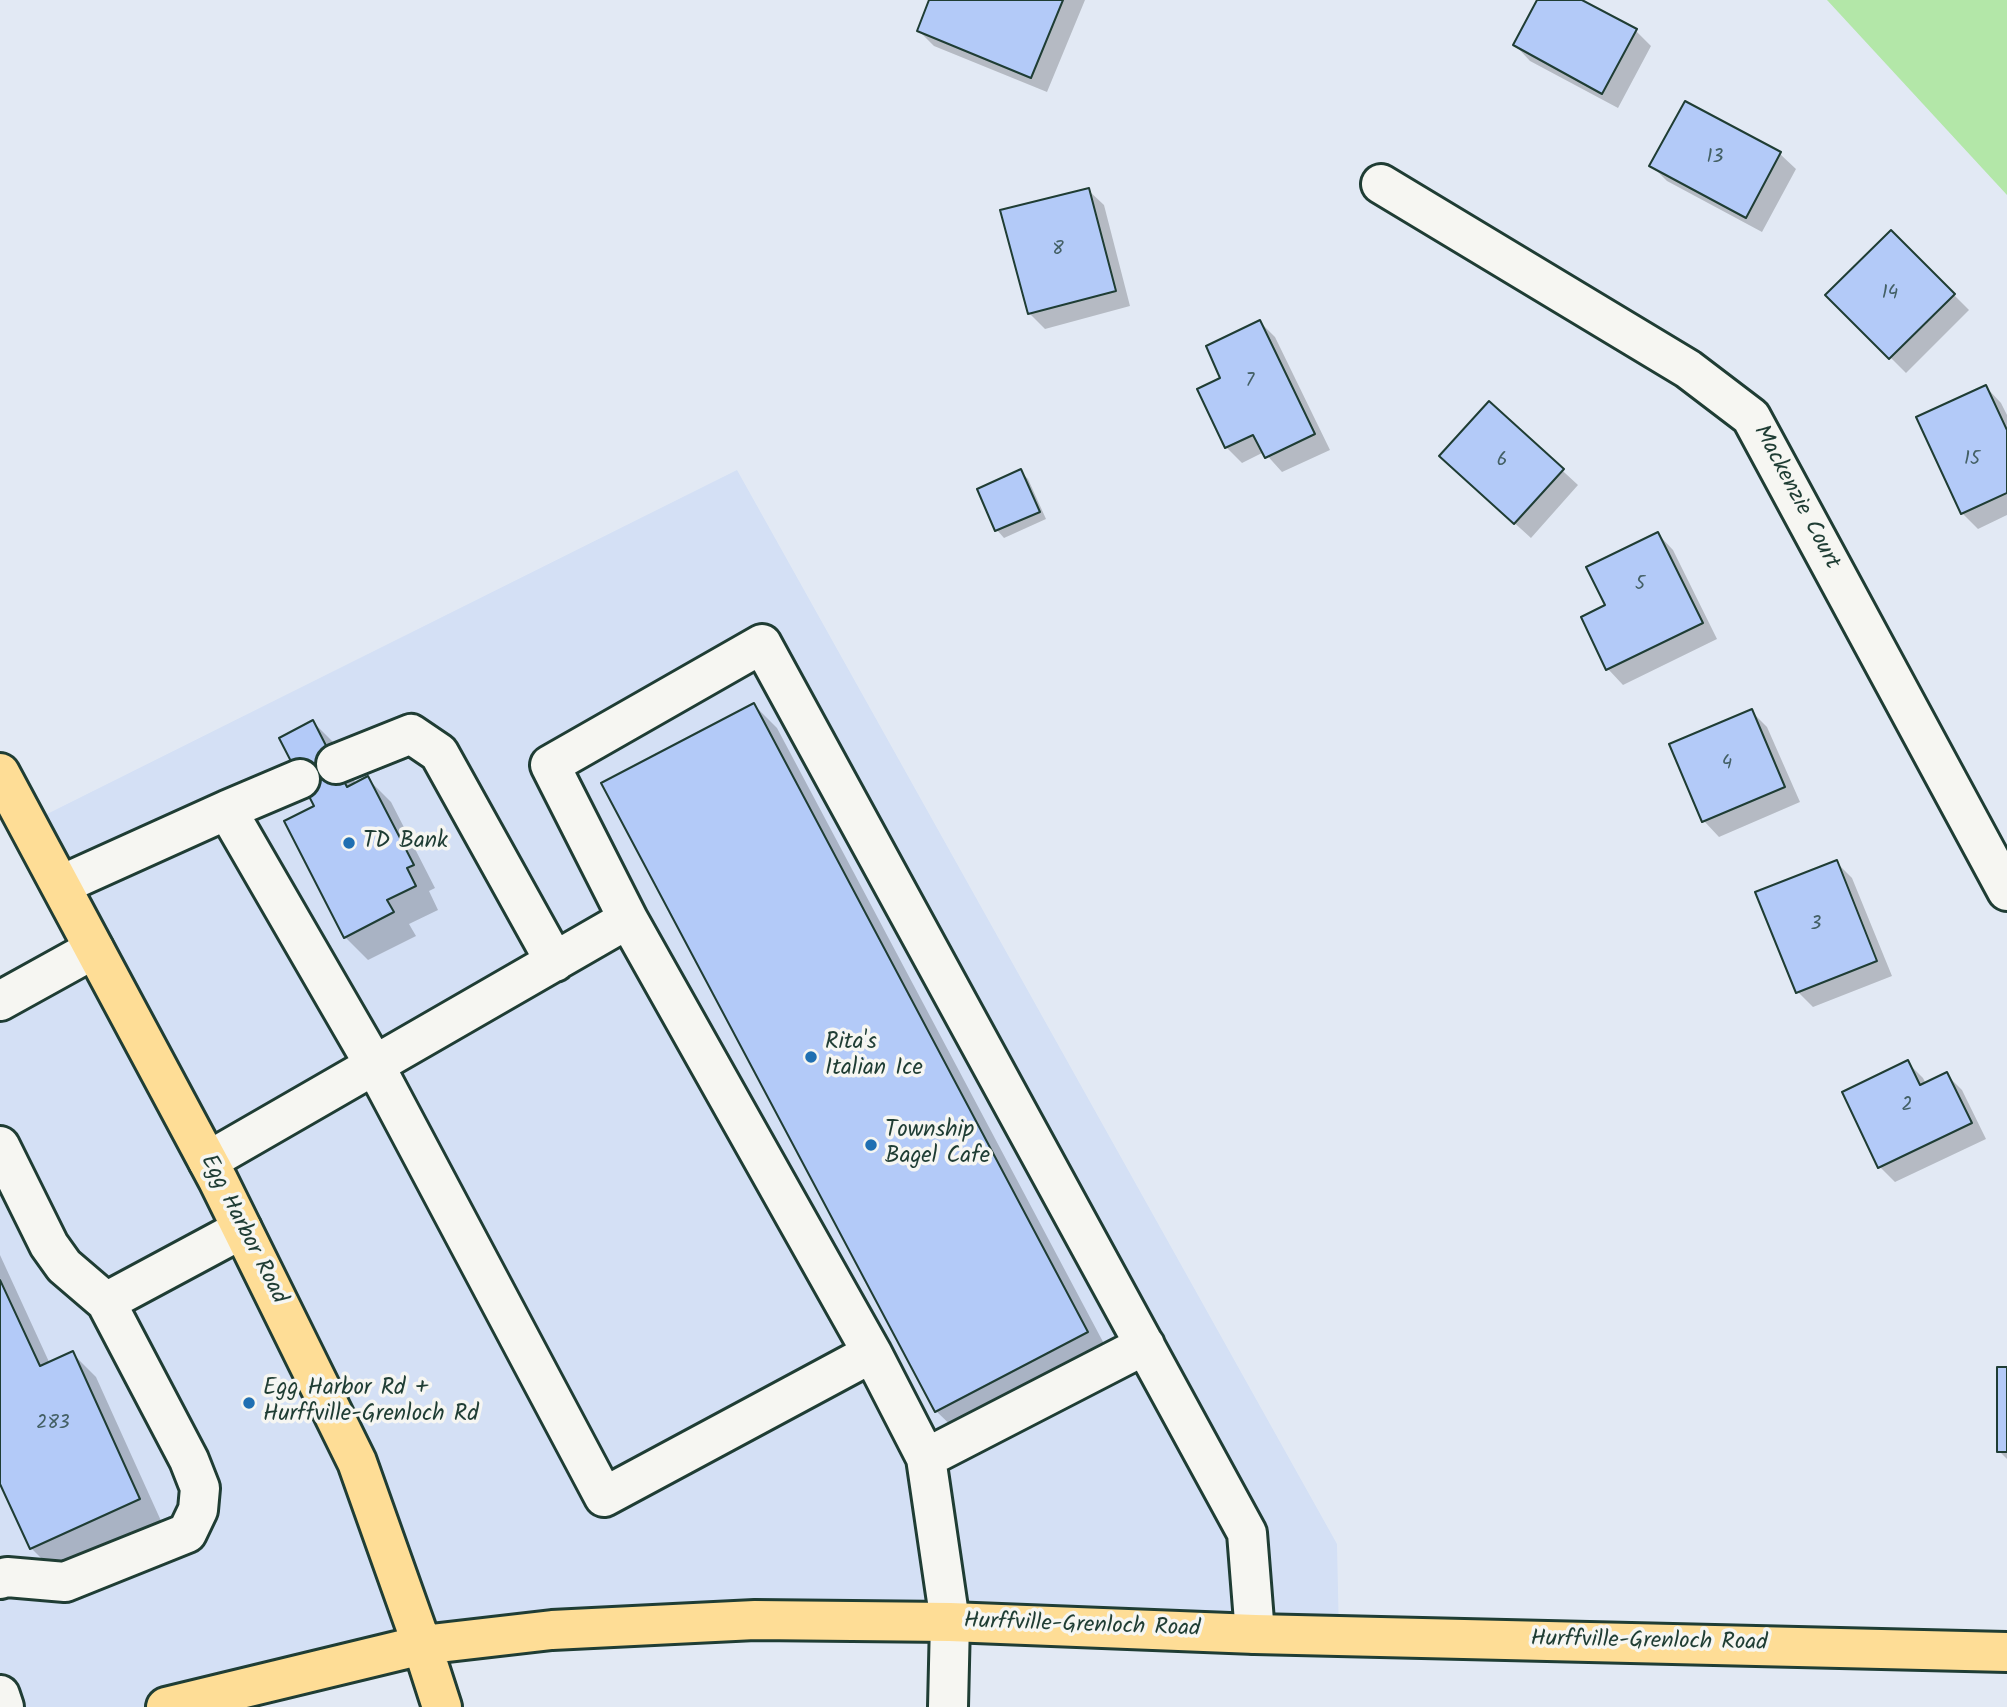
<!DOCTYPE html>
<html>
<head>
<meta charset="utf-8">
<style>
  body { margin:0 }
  canvas { display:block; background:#e2e9f4 }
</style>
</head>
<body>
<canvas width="2007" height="1707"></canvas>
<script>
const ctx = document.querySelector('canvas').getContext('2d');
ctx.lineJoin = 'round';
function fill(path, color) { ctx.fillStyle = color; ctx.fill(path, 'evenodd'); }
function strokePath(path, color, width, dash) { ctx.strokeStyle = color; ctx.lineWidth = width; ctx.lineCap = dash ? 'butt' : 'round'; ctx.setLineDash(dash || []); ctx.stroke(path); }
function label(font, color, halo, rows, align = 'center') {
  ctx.font = font + ' Kalam,sans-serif'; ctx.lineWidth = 7; ctx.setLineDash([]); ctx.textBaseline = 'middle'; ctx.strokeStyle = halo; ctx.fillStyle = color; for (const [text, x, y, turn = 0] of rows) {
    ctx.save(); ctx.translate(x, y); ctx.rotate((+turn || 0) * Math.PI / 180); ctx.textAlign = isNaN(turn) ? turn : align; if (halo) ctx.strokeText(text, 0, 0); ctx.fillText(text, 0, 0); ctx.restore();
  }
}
const built = new Path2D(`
  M737,470l600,1074 2,92 -787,-6 -386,77h-166v-708l94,-51 -67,-124z`);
const green = new Path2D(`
  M1827,0h180v195z`);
const shadow = new Path2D(`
  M931,0h154l-38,92 -113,-46 -15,-15z
  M1539,0h39l58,31 15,15 -33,62 -88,-47 -15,-16z
  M1685,103l95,51 16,15 -34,63 -95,-51 -15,-15z
  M1088,190l16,15 26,101 -85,23 -16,-16z
  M1891,232l78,78 -63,63 -78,-78z
  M1260,322l15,15 55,113 -48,22 -18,-20 -22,11 -16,-16 -27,-57 24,-12z
  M1986,387l15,16 6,12v100l-29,14 -16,-16z
  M1489,403l89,82 -47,53 -74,-67z
  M1021,472l7,7 18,40 -42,19 -7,-8 -18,-40z
  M1658,534l15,16 44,89 -94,46 -15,-16 -25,-51 24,-12z
  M754,705l23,23 333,627 -150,79 -24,-23z
  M1751,711l16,16 33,75 -81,35 -15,-16z
  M313,722l23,23 20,39 12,-5 23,23 44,86 -6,3 9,19 -29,14 7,12 -48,24 -23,-23 -29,-130z
  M1836,862l16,16 40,98 -79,31 -15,-15z
  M1907,1062l16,16 3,6 21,-9 15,15 24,49 -91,43 -15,-15z
  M0,1255l50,109 23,-10 23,23 66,146 -108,48 -23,-23 -31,-68z
  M2007,1369v90l-8,-8z`);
const building = new Path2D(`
  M929,0h134l-32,78 -114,-47z
  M1537,0h45l55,29 -35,65 -89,-49z
  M1685,101l96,51 -35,66 -97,-52z
  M1089,188l27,103 -88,23 -28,-104z
  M1891,230l64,64 -66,65 -64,-64z
  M1260,320l55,114 -50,24 -12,-23 -28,13 -28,-59 23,-11 -14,-32z
  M1986,385l21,45v63l-46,21 -45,-97z
  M1489,401l75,68 -50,55 -75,-68z
  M1021,469l19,43 -45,19 -18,-42z
  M1658,532l45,91 -97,47 -25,-53 24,-12 -19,-38z
  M754,703l334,629 -153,80 -334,-629z
  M1752,709l33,78 -83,35 -33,-78z
  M313,720l34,67 21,-11 46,89 -7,3 9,18 -29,14 7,12 -50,26 -60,-117 30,-15 -35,-68z
  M1837,860l40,101 -81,32 -41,-101z
  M1908,1060l12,25 27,-13 25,51 -94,45 -36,-76z
  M0,1280l40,86 33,-15 67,148 -110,50 -30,-65z
  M1997,1367h10v85h-10z`);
const minor = new Path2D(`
  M1381,184l307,185 63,48 256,474
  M336,764l75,-30 28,19 116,209
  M227,810l73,-31
  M61,885l166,-75 148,256 229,431 268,-144
  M628,919l-78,-154 212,-121 485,889 8,101
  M0,1001l94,-52
  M0,1146l49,99 15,21 42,36 83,158 11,28 -2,22 -11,23 -122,49 -58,-5 -7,2
  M208,1161l420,-242 244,434 54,105 24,164 -2,85
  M106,1302l136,-73
  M926,1458l219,-113
  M0,1695l4,12`);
const major = new Path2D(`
  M0,773l218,407 139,282 65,183 20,62
  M166,1707l256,-62 130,-15 203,-10 195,2 305,12 752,18`);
const markers = [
  [349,843,7,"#1f6fb2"],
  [811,1057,7,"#1f6fb2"],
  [871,1145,7,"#1f6fb2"],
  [249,1403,7,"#1f6fb2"]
];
const numberNames = [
  ["13",1715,159],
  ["8",1058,251],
  ["14",1890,295],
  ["7",1250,383],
  ["15",1972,461],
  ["6",1502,462],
  ["5",1640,586],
  ["4",1727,765],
  ["3",1816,926],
  ["2",1907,1107],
  ["283",53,1425]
];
const streetNames = [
  ["Mackenzie Court",1795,498,62],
  ["Egg Harbor Road",242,1230,63],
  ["Hurffville-Grenloch Road",1082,1627,2],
  ["Hurffville-Grenloch Road",1649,1643,1]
];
const poiNames = [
  ["TD Bank",363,843],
  ["Rita's",825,1044],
  ["Italian Ice",825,1070],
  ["Township",885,1132],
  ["Bagel Cafe",885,1158],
  ["Egg Harbor Rd +",263,1390],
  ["Hurffville-Grenloch Rd",263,1416]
];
fill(built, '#d4e0f5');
fill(green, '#b3e7a8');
fill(shadow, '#0003');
fill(building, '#b3caf8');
strokePath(building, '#1f3d34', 2);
strokePath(minor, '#1f3d34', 44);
strokePath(major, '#1f3d34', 44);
strokePath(minor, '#f6f6f2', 38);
strokePath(major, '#fedd96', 38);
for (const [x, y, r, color] of markers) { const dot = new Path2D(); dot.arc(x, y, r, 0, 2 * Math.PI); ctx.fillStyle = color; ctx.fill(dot); strokePath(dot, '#f6f6f2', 2.5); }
label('19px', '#446065', null, numberNames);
label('23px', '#1f3d34', '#f6f6f2', streetNames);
label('23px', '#1f3d34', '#f6f6f2', poiNames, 'left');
</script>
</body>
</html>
